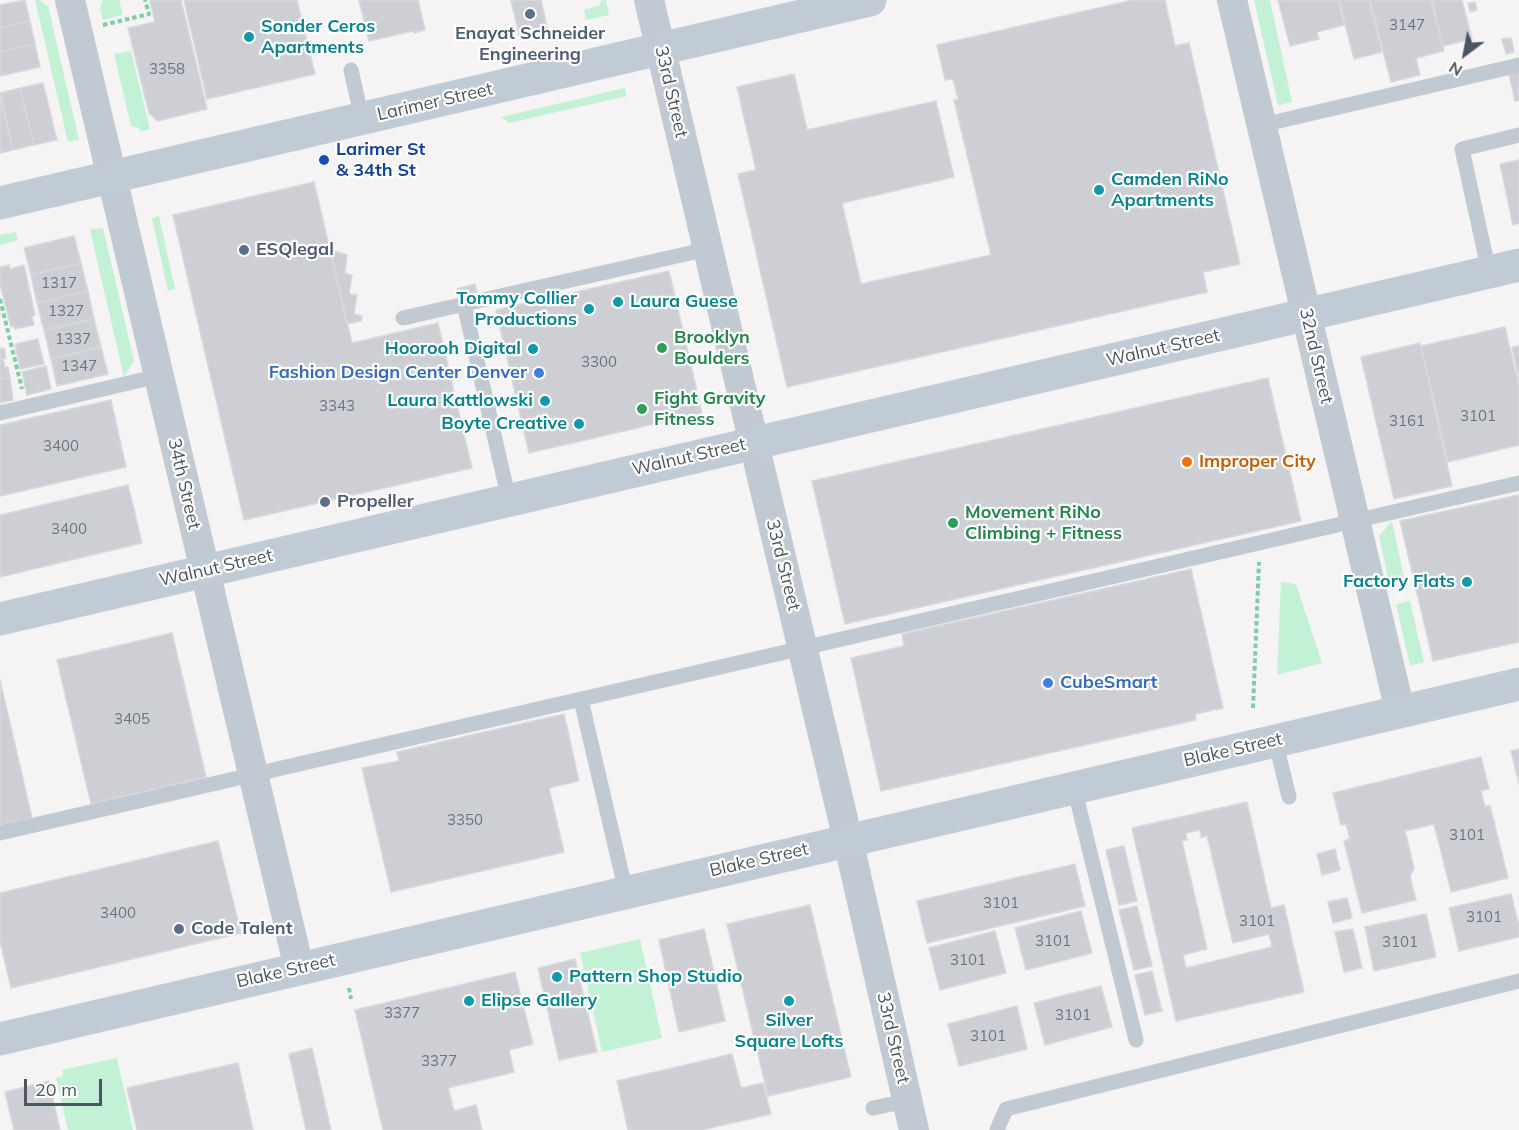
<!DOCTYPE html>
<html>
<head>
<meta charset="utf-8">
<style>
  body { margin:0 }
  #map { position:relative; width:1519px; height:1130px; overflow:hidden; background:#f5f3f3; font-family:Mulish,sans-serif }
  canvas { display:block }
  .north { position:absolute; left:1435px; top:24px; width:60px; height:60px; -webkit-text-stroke:4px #fff; paint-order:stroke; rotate:212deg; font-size:16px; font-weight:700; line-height:24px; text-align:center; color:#4a5661 }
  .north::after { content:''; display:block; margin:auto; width:21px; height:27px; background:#4a5661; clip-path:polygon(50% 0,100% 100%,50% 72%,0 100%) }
  .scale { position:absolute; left:24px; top:1079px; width:78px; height:27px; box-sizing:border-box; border:3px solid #4a5661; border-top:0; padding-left:8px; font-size:18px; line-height:21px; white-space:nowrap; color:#4a5661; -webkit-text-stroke:4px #fff; paint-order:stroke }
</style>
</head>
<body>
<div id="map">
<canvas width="1519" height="1130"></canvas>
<div class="north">N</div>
<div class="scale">20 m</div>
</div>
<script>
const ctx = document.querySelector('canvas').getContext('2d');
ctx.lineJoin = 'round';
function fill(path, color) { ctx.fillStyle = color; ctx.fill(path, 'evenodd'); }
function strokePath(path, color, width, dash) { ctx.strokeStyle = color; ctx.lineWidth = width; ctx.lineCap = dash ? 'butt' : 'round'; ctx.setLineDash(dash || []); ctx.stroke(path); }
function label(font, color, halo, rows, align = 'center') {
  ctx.font = font + ' Mulish,sans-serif'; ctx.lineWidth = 4.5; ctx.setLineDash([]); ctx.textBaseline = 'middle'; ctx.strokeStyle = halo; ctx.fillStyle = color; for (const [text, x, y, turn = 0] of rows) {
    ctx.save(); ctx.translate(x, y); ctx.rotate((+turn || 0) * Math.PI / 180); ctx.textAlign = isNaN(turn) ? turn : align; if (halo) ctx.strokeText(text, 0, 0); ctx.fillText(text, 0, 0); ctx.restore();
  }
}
const green = new Path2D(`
  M35,0h4l9,6 31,134 -11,2z
  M103,0h16l4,15 -20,5 -3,-11z
  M602,0h4l3,15 -23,5 -2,-10 15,-4z
  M1254,0h16l22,102 -14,3z
  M131,51l19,78 -10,3 -1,-4 -8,-2 -17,-72z
  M625,88l2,8 -118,27 -8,-6z
  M159,216l16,73 -7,2 -16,-73z
  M103,228l31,133 -10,16 -34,-147z
  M16,232l2,8 -18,5v-10z
  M1392,521l12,57 -15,4 -10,-46z
  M1281,582l15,2 26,79 -45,12z
  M1410,601l14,61 -14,4 -14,-62z
  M640,939l22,99 -60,14 -22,-99z
  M117,1058l16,72h-65l-12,-52 7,-2 -1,-6z`);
const building = new Path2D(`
  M25,0l5,21 -30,7v-23z
  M150,0h31l26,109 -50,12 -8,-8 -21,-85 27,-6z
  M184,0h113l18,74 -108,25z
  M359,0h59l7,30 -11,3 -1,-2 -44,10z
  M511,0h30l7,31 -28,7z
  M1133,0h32l10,46 14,-3 51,221 -37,8 4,20 -420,95 -49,-213 18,-4 -19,-83 57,-13 13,56 129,-29 18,76 -112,26 19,81 130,-29 -37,-155 4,-1 -5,-20 -8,1 -8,-35z
  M1278,0h60l6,25 -27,7 2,7 -29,7z
  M1339,0h30l13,52 -28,7z
  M1370,0h61l13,51 -28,7 4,17 -29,7z
  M1432,0h30l10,39 -29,7z
  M1475,2l2,8 -7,2 -2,-9z
  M30,21l5,23 -35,8v-24z
  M1511,38l3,14 -8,2 -4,-15z
  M35,44l5,23 -40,9v-24z
  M1519,72v28l-4,1 -6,-27z
  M43,83l14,57 -23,5 -14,-57z
  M20,88l14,57 -21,5 -13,-57z
  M0,97l13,53 -13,3z
  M1519,160v63l-6,2 -13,-61z
  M314,182l38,161 86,-20 34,145 -228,52 -71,-305z
  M74,236l7,27 -50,12 -7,-27z
  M330,250l17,5 -2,18 7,2 -3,19 8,1 -3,19 8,2 -1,5 -14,3z
  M81,263l7,28 -51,12 -6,-28z
  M9,265l1,4 14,-4 11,50 -3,1 2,9 -19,4 -1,-3 -3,1 -11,-43v-17z
  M669,271l33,142 -173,40 -33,-143z
  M475,284l2,8 -18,4 -2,-7z
  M88,291l6,28 -50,11 -7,-27z
  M94,319l7,28 -50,12 -7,-29z
  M1505,327l14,60v58l-71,17 -27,-116z
  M38,339l6,25 -24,5 -5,-25z
  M1420,343l32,143 -58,13 -33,-142z
  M1519,346v34l-7,-33z
  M0,347v2l4,-1 2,10 -6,1z
  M101,347l7,27 -51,12 -6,-27z
  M0,359h3l2,9 3,-1 2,10 -10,2z
  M46,366l5,23 -24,6 -5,-23z
  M10,377l3,23 -13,3v-24z
  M1268,378l33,143 -456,103 -33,-143z
  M111,400l15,67 -126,29v-71z
  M128,485l14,58 -142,34v-62z
  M1519,495v147l-86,19 -33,-140z
  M1191,569l32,139 -28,6 1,6 -315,71 -30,-133 53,-12 -2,-12z
  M172,633l34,144 -115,27 -34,-144z
  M0,680l32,138 -32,7z
  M564,714l15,67 -30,7 15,64 -173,40 -29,-124 37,-7 -2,-9z
  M1519,749v35l-8,-33z
  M1481,757l8,32 -8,2 4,16 5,-1 18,72 -57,14 -17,-68 -29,7 9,37 -4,9 6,23 -54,13 -18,-72 6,-2 -4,-15 -5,1 -8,-32z
  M1247,802l24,106 13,-3 20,87 -128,29 -44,-193zM1200,830l1,8 6,-2 26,107 36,-9 3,13 -86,21 -3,-13 24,-6 -25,-108 5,-1 -1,-7z
  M218,841l23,92 -230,55 -11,-47v-48z
  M1124,846l13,55 -18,4 -13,-55z
  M1335,849l5,21 -18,5 -5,-21z
  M1075,864l10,42 -158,37 -10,-42z
  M1511,894l8,32v11l-60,14 -10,-43z
  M1347,898l5,20 -19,5 -5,-21z
  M810,905l41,172 -83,19 -41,-172z
  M1137,906l15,60 -18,4 -15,-60z
  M1081,911l11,42 -66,17 -11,-42z
  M1426,914l10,43 -62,14 -9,-44z
  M704,929l21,92 -46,11 -20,-92z
  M1353,929l9,39 -18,4 -9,-40z
  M995,931l11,42 -66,17 -11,-42z
  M575,959l22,93 -38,8 -21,-92z
  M1152,971l10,40 -17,4 -10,-40z
  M515,972l18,72 -24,6 5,22 -66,16 6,23 22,-6 6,25h-99l-28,-120z
  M1101,986l11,41 -67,18 -11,-42z
  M1017,1006l10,43 -68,17 -11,-42z
  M312,1048l19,82h-25l-17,-76z
  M732,1054l9,34 22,-5 8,31 -69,16h-74l-11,-49z
  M238,1063l15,67h-116l-10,-42z
  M49,1081l11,49h-46l-9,-38z`);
const path = new Path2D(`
  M103,25l46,-11 -4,-14
  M0,299l22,90
  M1253,708l6,-146
  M349,988l2,11`);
const lane = new Path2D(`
  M351,70l11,49
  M1262,125l257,-60
  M1489,272l-27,-123 57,-14
  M464,304l45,196
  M403,318l305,-69
  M0,413l159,-37
  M581,700l45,192
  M1275,740l14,57
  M1074,787l62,253
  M0,833l1519,-350
  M873,1108l34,-7
  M997,1130l9,-21 513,-128`);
const street = new Path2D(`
  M70,0l229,968
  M649,0l199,840 66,290
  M1232,0l168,711`);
const secondary = new Path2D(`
  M0,203l870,-203
  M0,619l1519,-354
  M0,1039l1519,-355`);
const markers = [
  [530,14,6,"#5c6f8a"],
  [249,37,6,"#0f9aa8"],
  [324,160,6,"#1a4fb4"],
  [1099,190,6,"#0f9aa8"],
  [244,250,6,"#5c6f8a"],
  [618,302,6,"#0f9aa8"],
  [589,309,6,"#0f9aa8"],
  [662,348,6,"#2e9e5b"],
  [533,349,6,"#0f9aa8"],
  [539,373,6,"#3f7fe0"],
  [545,401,6,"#0f9aa8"],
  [642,409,6,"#2e9e5b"],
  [579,424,6,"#0f9aa8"],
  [1187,462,6,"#e8710a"],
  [325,502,6,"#5c6f8a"],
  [953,523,6,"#2e9e5b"],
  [1467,582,6,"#0f9aa8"],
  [1048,683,6,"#3f7fe0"],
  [179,929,6,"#5c6f8a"],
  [557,977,6,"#0f9aa8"],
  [469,1001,6,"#0f9aa8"],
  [789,1001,6,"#0f9aa8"]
];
const numberNames = [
  ["3147",1407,25],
  ["3358",167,69],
  ["1317",59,283],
  ["1327",66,311],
  ["1337",73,339],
  ["3300",599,362],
  ["1347",79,366],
  ["3343",337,406],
  ["3101",1478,416],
  ["3161",1407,421],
  ["3400",61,446],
  ["3400",69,529],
  ["3405",132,719],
  ["3350",465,820],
  ["3101",1467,835],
  ["3101",1001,903],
  ["3400",118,913],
  ["3101",1484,917],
  ["3101",1257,921],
  ["3101",1053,941],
  ["3101",1400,942],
  ["3101",968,960],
  ["3377",402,1013],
  ["3101",1073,1015],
  ["3101",988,1036],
  ["3377",439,1061]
];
const cultureNames = [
  ["Sonder Ceros",261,27],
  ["Apartments",261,48],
  ["Camden RiNo",1111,180],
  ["Apartments",1111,201],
  ["Tommy Collier",577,299,"right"],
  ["Productions",577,320,"right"],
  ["Laura Guese",630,302],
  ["Hoorooh Digital",521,349,"right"],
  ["Laura Kattlowski",533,401,"right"],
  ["Boyte Creative",567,424,"right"],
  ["Factory Flats",1455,582,"right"],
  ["Pattern Shop Studio",569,977],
  ["Elipse Gallery",481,1001],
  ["Silver",789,1021,"center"],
  ["Square Lofts",789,1042,"center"]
];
const serviceNames = [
  ["Enayat Schneider",530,34,"center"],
  ["Engineering",530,55,"center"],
  ["ESQlegal",256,250],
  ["Propeller",337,502],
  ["Code Talent",191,929]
];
const streetNames = [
  ["33rd Street",671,92,77],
  ["Larimer Street",435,102,-13],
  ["Walnut Street",1163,348,-13],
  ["32nd Street",1316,356,77],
  ["Walnut Street",689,457,-13],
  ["34th Street",184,484,77],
  ["33rd Street",783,565,76],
  ["Walnut Street",216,568,-13],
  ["Blake Street",1233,750,-13],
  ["Blake Street",759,860,-13],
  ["Blake Street",286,971,-13],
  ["33rd Street",893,1038,77]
];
const transitNames = [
  ["Larimer St",336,150],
  ["& 34th St",336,171]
];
const leisureNames = [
  ["Brooklyn",674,338],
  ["Boulders",674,359],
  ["Fight Gravity",654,399],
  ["Fitness",654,420],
  ["Movement RiNo",965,513],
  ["Climbing + Fitness",965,534]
];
const shopNames = [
  ["Fashion Design Center Denver",527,373],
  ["CubeSmart",1060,683,"left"]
];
const foodNames = [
  ["Improper City",1199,462]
];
fill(green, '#c3f1d5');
fill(building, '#cdcfd5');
strokePath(building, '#d7d9de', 1.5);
strokePath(path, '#7ad0a6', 4, [4.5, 3]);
strokePath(lane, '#c1cad2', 15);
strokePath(street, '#c1cad2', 30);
strokePath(secondary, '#c1cbd6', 33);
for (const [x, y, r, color] of markers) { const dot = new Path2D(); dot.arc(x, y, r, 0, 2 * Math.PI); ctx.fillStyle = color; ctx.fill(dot); strokePath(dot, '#fff', 2); }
label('15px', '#6b747e', null, numberNames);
label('bold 18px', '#0d838f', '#fff', cultureNames, 'left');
label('bold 18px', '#4e5e75', '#fff', serviceNames, 'left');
label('18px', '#4a5661', '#fff', streetNames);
label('bold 18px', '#164399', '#fff', transitNames, 'left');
label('bold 18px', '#27864d', '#fff', leisureNames, 'left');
label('bold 18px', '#366cbe', '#fff', shopNames, 'right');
label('bold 18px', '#c56008', '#fff', foodNames, 'left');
</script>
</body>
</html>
